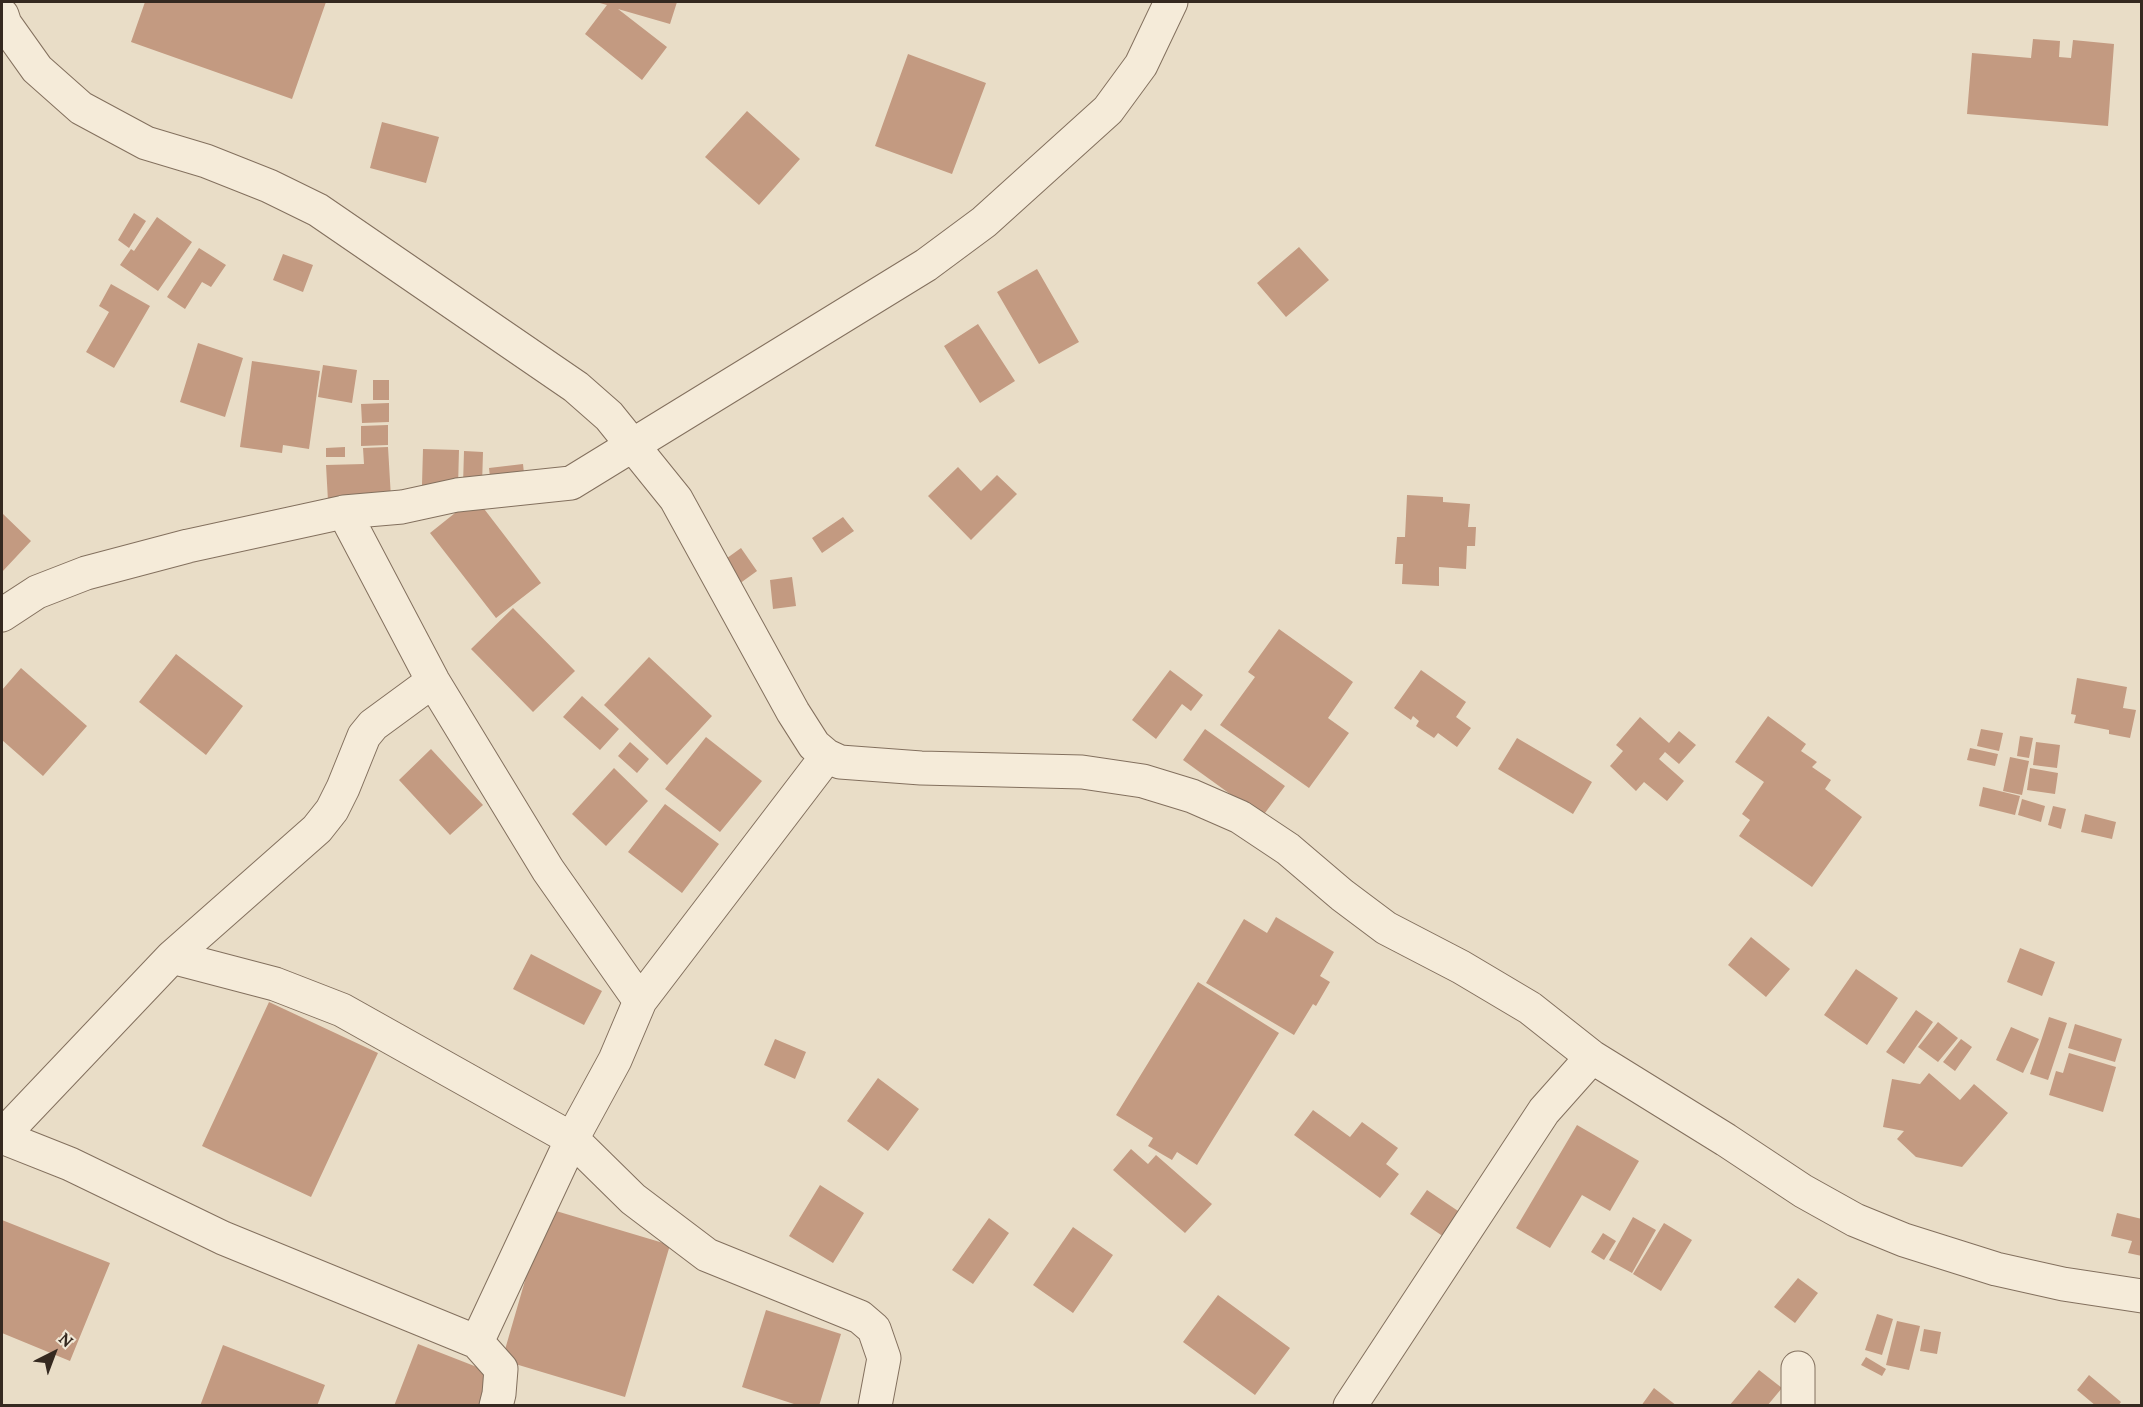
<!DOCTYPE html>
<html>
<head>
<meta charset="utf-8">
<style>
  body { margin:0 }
  #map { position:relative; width:2143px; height:1407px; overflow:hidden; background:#e9ddc7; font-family:Lora,serif }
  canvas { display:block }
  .frame { position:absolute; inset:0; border:3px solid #352920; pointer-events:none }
  .north { position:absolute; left:24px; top:1323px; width:60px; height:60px; -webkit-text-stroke:4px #f1e8d6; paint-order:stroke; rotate:42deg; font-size:16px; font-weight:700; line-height:24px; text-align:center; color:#352920 }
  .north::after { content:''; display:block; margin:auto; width:21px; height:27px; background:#352920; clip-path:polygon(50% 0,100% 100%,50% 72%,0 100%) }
</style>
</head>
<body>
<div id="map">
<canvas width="2143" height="1407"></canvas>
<div class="frame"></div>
<div class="north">N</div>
</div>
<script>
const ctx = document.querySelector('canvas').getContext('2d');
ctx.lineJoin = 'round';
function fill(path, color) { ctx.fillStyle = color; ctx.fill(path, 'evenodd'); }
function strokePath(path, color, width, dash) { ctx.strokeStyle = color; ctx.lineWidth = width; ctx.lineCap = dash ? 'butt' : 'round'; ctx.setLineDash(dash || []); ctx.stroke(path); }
const building = new Path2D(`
  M145,2h181l-34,97 -161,-57z
  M596,2h81l-7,22 -52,-15 49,38 -25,33 -57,-46 22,-29z
  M2033,39l27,2 -1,16 12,1 2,-18 41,4 -6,82 -141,-12 5,-61 59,5z
  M908,54l78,29 -34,91 -77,-28z
  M747,111l53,48 -41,46 -54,-48z
  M382,122l57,15 -13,46 -56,-15z
  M134,213l12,8 -17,27 -11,-8z
  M157,217l35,25 -34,49 -38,-26 11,-16 3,2z
  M1299,247l30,33 -43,37 -29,-34z
  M199,248l27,17 -15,22 -9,-5 -17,27 -18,-12z
  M283,254l30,11 -10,27 -30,-12z
  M1037,269l42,73 -40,22 -42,-72z
  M111,284l39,22 -36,62 -28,-16 23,-40 -10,-6z
  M978,324l37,57 -35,22 -36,-57z
  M198,343l45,15 -18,59 -45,-15z
  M252,361l68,10 -11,78 -26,-4 -1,8 -42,-6z
  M323,365l34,5 -5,33 -34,-6z
  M373,380h16v20h-16z
  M389,403v19l-27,1 -1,-19z
  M388,425v20l-27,1v-20z
  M345,447v10h-19v-9z
  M388,447l3,51 -63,3 -2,-36 38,-1 -1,-16z
  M423,449l36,1 -1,37 -36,-2z
  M464,451l19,1 -1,33h-19z
  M523,464l2,19 -34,4 -2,-19z
  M958,467l23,24 16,-16 20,19 -46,46 -43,-44z
  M1407,495l36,2v5l27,2 -2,23h8l-1,19h-8l-1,23 -27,-2v19l-37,-2 1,-20h-8l2,-27h8z
  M475,497l66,86 -45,35 -66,-85z
  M2,513l29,28 -29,31z
  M843,517l11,14 -32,22 -10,-15z
  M741,548l16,23 -18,13 -16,-23z
  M792,577l4,29 -23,3 -3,-29z
  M513,608l62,63 -42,41 -62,-63z
  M1279,629l74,53 -25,36 21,15 -40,55 -89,-63 35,-48 -7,-5z
  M176,654l67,52 -37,49 -67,-53z
  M649,657l63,59 -45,49 -63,-60z
  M21,668l66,58 -44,50 -41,-36v-50z
  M1170,670l33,25 -12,16 -9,-7 -26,35 -24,-19z
  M1421,670l45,32 -10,15 15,11 -14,19 -19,-14 -4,5 -18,-12 3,-5 -6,-5 -2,4 -17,-12z
  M2077,678l50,9 -4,21 13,2 -6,28 -21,-4v-4l-35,-7 2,-8 -5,-1z
  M582,696l37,33 -19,21 -37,-33z
  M1768,716l38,28 -5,7 16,11 -5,5 19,13 -6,9 37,28 -50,70 -73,-51 11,-16 -8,-6 22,-32 -29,-20z
  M1640,717l29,26 10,-12 17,14 -17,19 -14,-12 -6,7 25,22 -17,20 -23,-19 -8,9 -26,-25 13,-15 -7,-6z
  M1205,729l80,57 -23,31 -79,-57z
  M1981,729l22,4 -4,18 -22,-5z
  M2020,736l13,2 -4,20 -12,-2z
  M706,737l56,44 -42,51 -55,-43z
  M1517,738l75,44 -19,32 -75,-45z
  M630,742l19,17 -12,14 -19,-17z
  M2036,742l24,3 -3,23 -24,-3z
  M1970,748l28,6 -3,12 -28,-6z
  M431,749l52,56 -33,30 -51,-55z
  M2010,757l19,4 -7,34 -19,-4z
  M614,768l34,33 -42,45 -34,-32z
  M2030,768l28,5 -3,21 -28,-4z
  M1983,787l37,9 -5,19 -36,-9z
  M2022,799l23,7 -4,16 -23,-7z
  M665,804l54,40 -37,49 -54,-41z
  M2053,806l13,3 -5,20 -13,-4z
  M2085,814l31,8 -4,17 -31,-7z
  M1276,917l58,35 -14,24 10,6 -14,24 -3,-2 -19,31 -88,-52 38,-64 23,14z
  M1751,937l39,32 -24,28 -38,-32z
  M2020,948l35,14 -13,34 -35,-14z
  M531,954l71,37 -18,34 -71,-36z
  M1856,969l42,29 -31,47 -43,-30z
  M1198,982l81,51 -82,132 -20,-13 -5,8 -24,-14 5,-8 -37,-23z
  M269,1002l109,51 -67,144 -109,-51z
  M1916,1010l17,12 -29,42 -18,-12z
  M2049,1017l18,6 -19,57 -18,-6z
  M1938,1022l20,16 -20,24 -20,-15z
  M2075,1024l47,15 -7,23 -47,-14z
  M2011,1027l28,12 -16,34 -27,-13z
  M775,1039l31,13 -11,27 -31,-14z
  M1961,1039l11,8 -17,24 -12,-9z
  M2069,1053l47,14 -13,45 -54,-17 7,-24 7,2z
  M1929,1073l31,27 14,-16 34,29 -46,54 -46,-10 -19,-18 7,-8 -21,-4 9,-48 28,5z
  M878,1078l41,31 -31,42 -41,-30z
  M1313,1110l37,27 12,-15 36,26 -12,16 13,10 -19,24 -86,-63z
  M1577,1125l62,36 -29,50 -28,-16 -32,53 -34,-20z
  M1131,1149l17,15 8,-9 56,49 -27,29 -72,-63z
  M820,1185l44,28 -31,50 -44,-27z
  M1427,1190l37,25 -17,24 -37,-25z
  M546,1208l124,37 -45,152 -123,-37z
  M2117,1213l25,6v37l-14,-3 4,-12 -21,-5z
  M1633,1217l23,13 -24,43 -23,-13z
  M989,1218l20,15 -36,51 -21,-14z
  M2,1220l108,43 -40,98 -68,-28z
  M1664,1223l28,17 -31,51 -28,-17z
  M1073,1227l40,28 -40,58 -40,-28z
  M1603,1233l13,8 -12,19 -13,-8z
  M1798,1278l20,15 -23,30 -21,-16z
  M1218,1295l72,53 -35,47 -72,-53z
  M766,1310l75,24 -22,72h-19l-58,-19z
  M1877,1314l16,5 -11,36 -17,-5z
  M1897,1321l23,5 -11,44 -23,-5z
  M1924,1329l17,3 -4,22 -17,-3z
  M418,1344l82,32 -11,30h-95z
  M223,1345l102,40 -8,21h-117z
  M1866,1357l20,12 -4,7 -21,-11z
  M1759,1370l23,18 -15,18h-38z
  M2089,1375l32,27 -3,4h-22l-19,-16z
  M1654,1388l23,18h-36z`);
const minor = new Path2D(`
  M2,15l3,9 32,45 44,39 65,35 60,18 63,25 49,24 258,177 33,29 67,83 117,213 21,33 13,11 13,6 81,6 161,4 61,9 49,15 48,21 48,32 54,46 44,33 75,39 69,41 62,49 134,83 77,51 52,29 49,20 92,29 67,15 79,12
  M344,512l89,169 115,189 92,131 -25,59 -43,79 -95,203
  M2,615l35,-23 49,-19 102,-27 156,-34 58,-5 55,-12 114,-12 355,-218 58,-43 124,-112 33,-45 30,-63
  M172,957l145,-128 15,-19 11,-22 21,-52 9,-11 60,-44
  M640,1001l187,-245
  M2,1136l170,-179 103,27 67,26 230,129 61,60 74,56 153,62 14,12 10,29 -9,48
  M2,1137l68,27 153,74 254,104 24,27 -2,25 -3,12
  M1350,1406l194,-295 48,-54
  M1798,1406v-38`);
fill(building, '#c39a81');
strokePath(minor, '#83705e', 35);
strokePath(minor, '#f5ebd9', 33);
</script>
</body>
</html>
